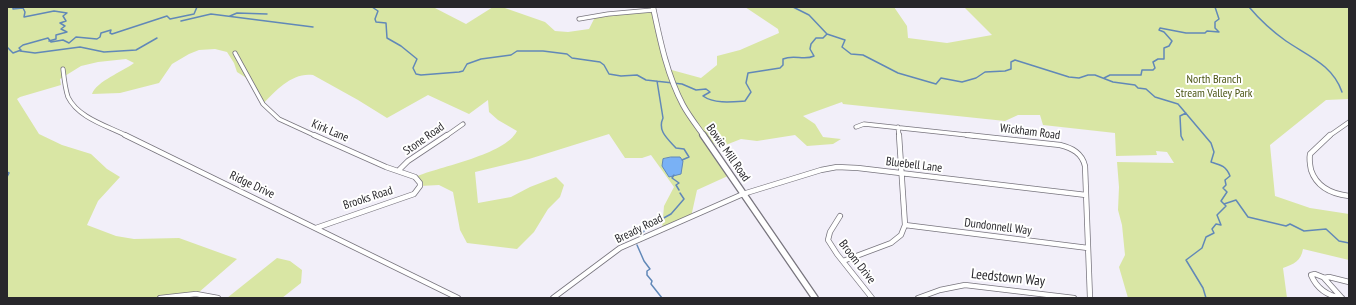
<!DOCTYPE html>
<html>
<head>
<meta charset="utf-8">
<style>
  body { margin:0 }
  #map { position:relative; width:1356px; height:305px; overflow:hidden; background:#f2eff9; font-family:"PT Sans Narrow",sans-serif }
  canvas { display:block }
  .frame { position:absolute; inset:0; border:8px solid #28272b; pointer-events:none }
</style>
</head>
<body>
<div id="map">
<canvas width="1356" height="305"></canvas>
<div class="frame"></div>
</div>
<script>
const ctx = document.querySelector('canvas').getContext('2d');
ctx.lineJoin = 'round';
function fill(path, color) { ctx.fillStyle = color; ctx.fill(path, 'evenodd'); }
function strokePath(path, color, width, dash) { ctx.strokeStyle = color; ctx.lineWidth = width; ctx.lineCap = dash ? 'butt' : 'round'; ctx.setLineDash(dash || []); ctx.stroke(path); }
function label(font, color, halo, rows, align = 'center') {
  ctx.font = font + ' "PT Sans Narrow",sans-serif'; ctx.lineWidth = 4; ctx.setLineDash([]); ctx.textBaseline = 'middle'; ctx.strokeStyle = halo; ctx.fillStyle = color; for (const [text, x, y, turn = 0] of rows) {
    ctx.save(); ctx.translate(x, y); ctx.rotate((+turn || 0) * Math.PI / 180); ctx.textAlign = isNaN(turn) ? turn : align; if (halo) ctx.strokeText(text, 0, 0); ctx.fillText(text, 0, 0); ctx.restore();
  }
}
const green = new Path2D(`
  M7,7h426l33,17 27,-17h9l43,15 10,9 13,1 21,-3 7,-14 57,-5 15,59 33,9 16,-13v-9l23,-6 39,-17 -1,-4 -33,-22h149l13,19 1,12 39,5 45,-8 -28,-28h385v92l-23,1 -56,45 5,51 35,12 39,6v46l-46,-11c-2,12 -9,15 -20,19l4,30h-159l-9,-31 6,-12 -3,-30 -4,-15 1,-23 -2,-25 57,1 -7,-11 -11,-1 1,4 -41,1 -1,-23 -72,-8 -3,-10h-22l-13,6 -162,-17 -1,-2 -39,14 12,8 8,13 18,2 -8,5 -26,2 -12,-11 -38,6 -16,-2 -23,9 -4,-5h-6l22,32 -33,15 -6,27 -29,12 2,-23 10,-19 -23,-32 -9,3h-17l-16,-24 -80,25 -54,13 3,31 33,-6 19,-10 26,-10 8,8 -4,12 -12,12 -14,23 -17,17 -50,-6 -7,-13 -7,-38 -14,-7 -19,1 -5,-9c26,-11 90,-22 102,-46l-19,-11 -9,-8 -1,-12 -19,14 -41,-19 -41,23 -29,-18 -45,-25c-20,-3 -37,15 -50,29l-15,-25 -11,-7 -3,-9 -7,-11 -12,-3 -16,1 -10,4 -17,10 -13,19 -39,10 -28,1c5,-13 30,-22 42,-31l-8,-4 -28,3 -17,4 -21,13 1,6 -41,12 -3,2 22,35 23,11 29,9 16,15 13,8 -22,24 -11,24 29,11 18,3 45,-1 58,21 -39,34 -38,5h-153z
  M277,258l13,3 12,9 -1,13 -19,15h-55z`);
const water = new Path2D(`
  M671,157h9l3,4 -2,13 -12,3 -7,-11 1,-7z`);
const stream = new Path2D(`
  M13,7v2l10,-1 2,4 -1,5 30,-6 13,2 -4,3 3,5 -6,2 5,3 -4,3 6,3 -11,3v4l-7,2
  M372,7l6,4 -3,8 1,3 10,1 1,15 14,8 16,13 -4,9 3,6 5,1 38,-3 4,-1 4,-7 14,-5 30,-4 6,-4h26l24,3 5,4 28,4 4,3 5,9 12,2 16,-1 9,5 36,4 14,6 10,-1 4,3 -7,4c11,8 29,6 42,5l6,-9 -5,-9 2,-10 32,-5 3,-3v-6c11,-5 21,2 31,-3l-4,-7 1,-5 5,-6h7l4,-4 18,6 -3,7 9,7 12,1 35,18 38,11 5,-6 21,4 14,-4 9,-6 20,-1 6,-2v-7l4,-2 54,17 10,1 9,-3h7l18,7 22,3 3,3 8,1 9,8 23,7 33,39 3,9 -3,10c10,3 15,4 19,14l-5,4 1,5 -3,3 4,4 -6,9 5,5 -9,9 4,10 -5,-1 -4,5 2,4 -8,4 -4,11 -16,12 17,28 3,10
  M793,7l16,8 18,19
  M1249,7c11,13 23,24 37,34 22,15 47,24 56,51
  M230,16l7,-3 30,1
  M181,21l30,-7 102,13
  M7,47l6,6 8,-3 -2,-2 4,-3 25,-7 3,4 12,-2 6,3 7,-6 21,2 3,-2 1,-4 10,-3 -1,3 2,1 55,-18 3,3 24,-5 3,-7
  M20,51l15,2 45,-6 24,5 32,-2 21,-12
  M1104,78l6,-3h31l1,-5h11l2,-2 -2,-6 5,-3h6v-11l5,-2 3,-5 -8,-9 -5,-2 1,-2 26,5h19l2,-2 12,1 -4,-4v-6l4,-3 -4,-12
  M657,81l6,37c-6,13 5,21 13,30l8,1 5,8 -7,3
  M7,116v4
  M1183,140l-2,-4 -1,-20 6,-3
  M7,162v2
  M7,172l2,1 -2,4
  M674,175l-2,3 7,5 -3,2 3,5
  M1224,204l12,-4 12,17 38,9 4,-2 14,7 22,-2 13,12 10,2
  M643,232l8,-7 20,-11 13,-15 -4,-6
  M637,245l7,16 6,8 -3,2v4l5,6 -1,3 11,14`);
const minorFar1 = new Path2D(`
  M579,19l29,-5 45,-4
  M235,53l28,51 16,15 37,17
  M63,69c1,9 2,19 5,28 10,21 40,29 59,39
  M856,127l8,-3 112,12
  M898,127l1,9
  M446,136l17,-12
  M1329,136l20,-14`);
const minor = new Path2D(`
  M125,135l333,163
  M314,135l72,32 29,10 5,6v3l-6,8 -98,34
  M967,135l93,10c12,3 22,8 25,21l5,132
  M1330,135l-20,19c-1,5 0,11 1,16 6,18 21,24 38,26
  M398,171l10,-10 39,-26
  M840,216l-10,16 -2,8 9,14 35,44
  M905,225l183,23
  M843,261l48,-18 10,-8 4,-10 -6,-90
  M1325,278l-10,-4 -4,1c6,14 17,21 31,23
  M160,298l36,-4 22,4
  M553,298l67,-50 123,-54 78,-24 16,-3 21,1 228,27
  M918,298l22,-8 25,-5 109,13
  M1342,298l-18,-20 5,-1 20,5`);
const tertiaryFar1 = new Path2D(`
  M653,7c7,33 14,68 30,98 6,11 14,21 21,31`);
const tertiary = new Path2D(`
  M703,135l112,163`);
const parkNames = [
  ["North Branch",1214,80],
  ["Stream Valley Park",1214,94]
];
const streetNames = [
  ["Kirk Lane",330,131,23],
  ["Wickham Road",1030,132,7],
  ["Stone Road",424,139,-35],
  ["Bowie Mill Road",728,153,55],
  ["Bluebell Lane",914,165,7],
  ["Ridge Drive",252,185,25],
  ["Brooks Road",368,198,-18],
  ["Dundonnell Way",998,227,7],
  ["Bready Road",639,229,-26],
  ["Broom Drive",857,262,52]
];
const nearStreetnames = [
  ["Leedstown Way",1008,278,6]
];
fill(green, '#d9e6a4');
fill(water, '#79b1f5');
strokePath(water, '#6188b8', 1);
strokePath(stream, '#6188b8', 1.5);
strokePath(minorFar1, '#78757e', 5);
strokePath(minor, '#78757e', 6);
strokePath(tertiaryFar1, '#78757e', 6);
strokePath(tertiary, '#78757e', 8);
strokePath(minorFar1, '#fff', 3.5);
strokePath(minor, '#fff', 4.5);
strokePath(tertiaryFar1, '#fff', 4.5);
strokePath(tertiary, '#fff', 5.5);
label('12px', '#4c5615', '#fff', parkNames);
label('12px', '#28272b', '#fff', streetNames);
label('14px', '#28272b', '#fff', nearStreetnames);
</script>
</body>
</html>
